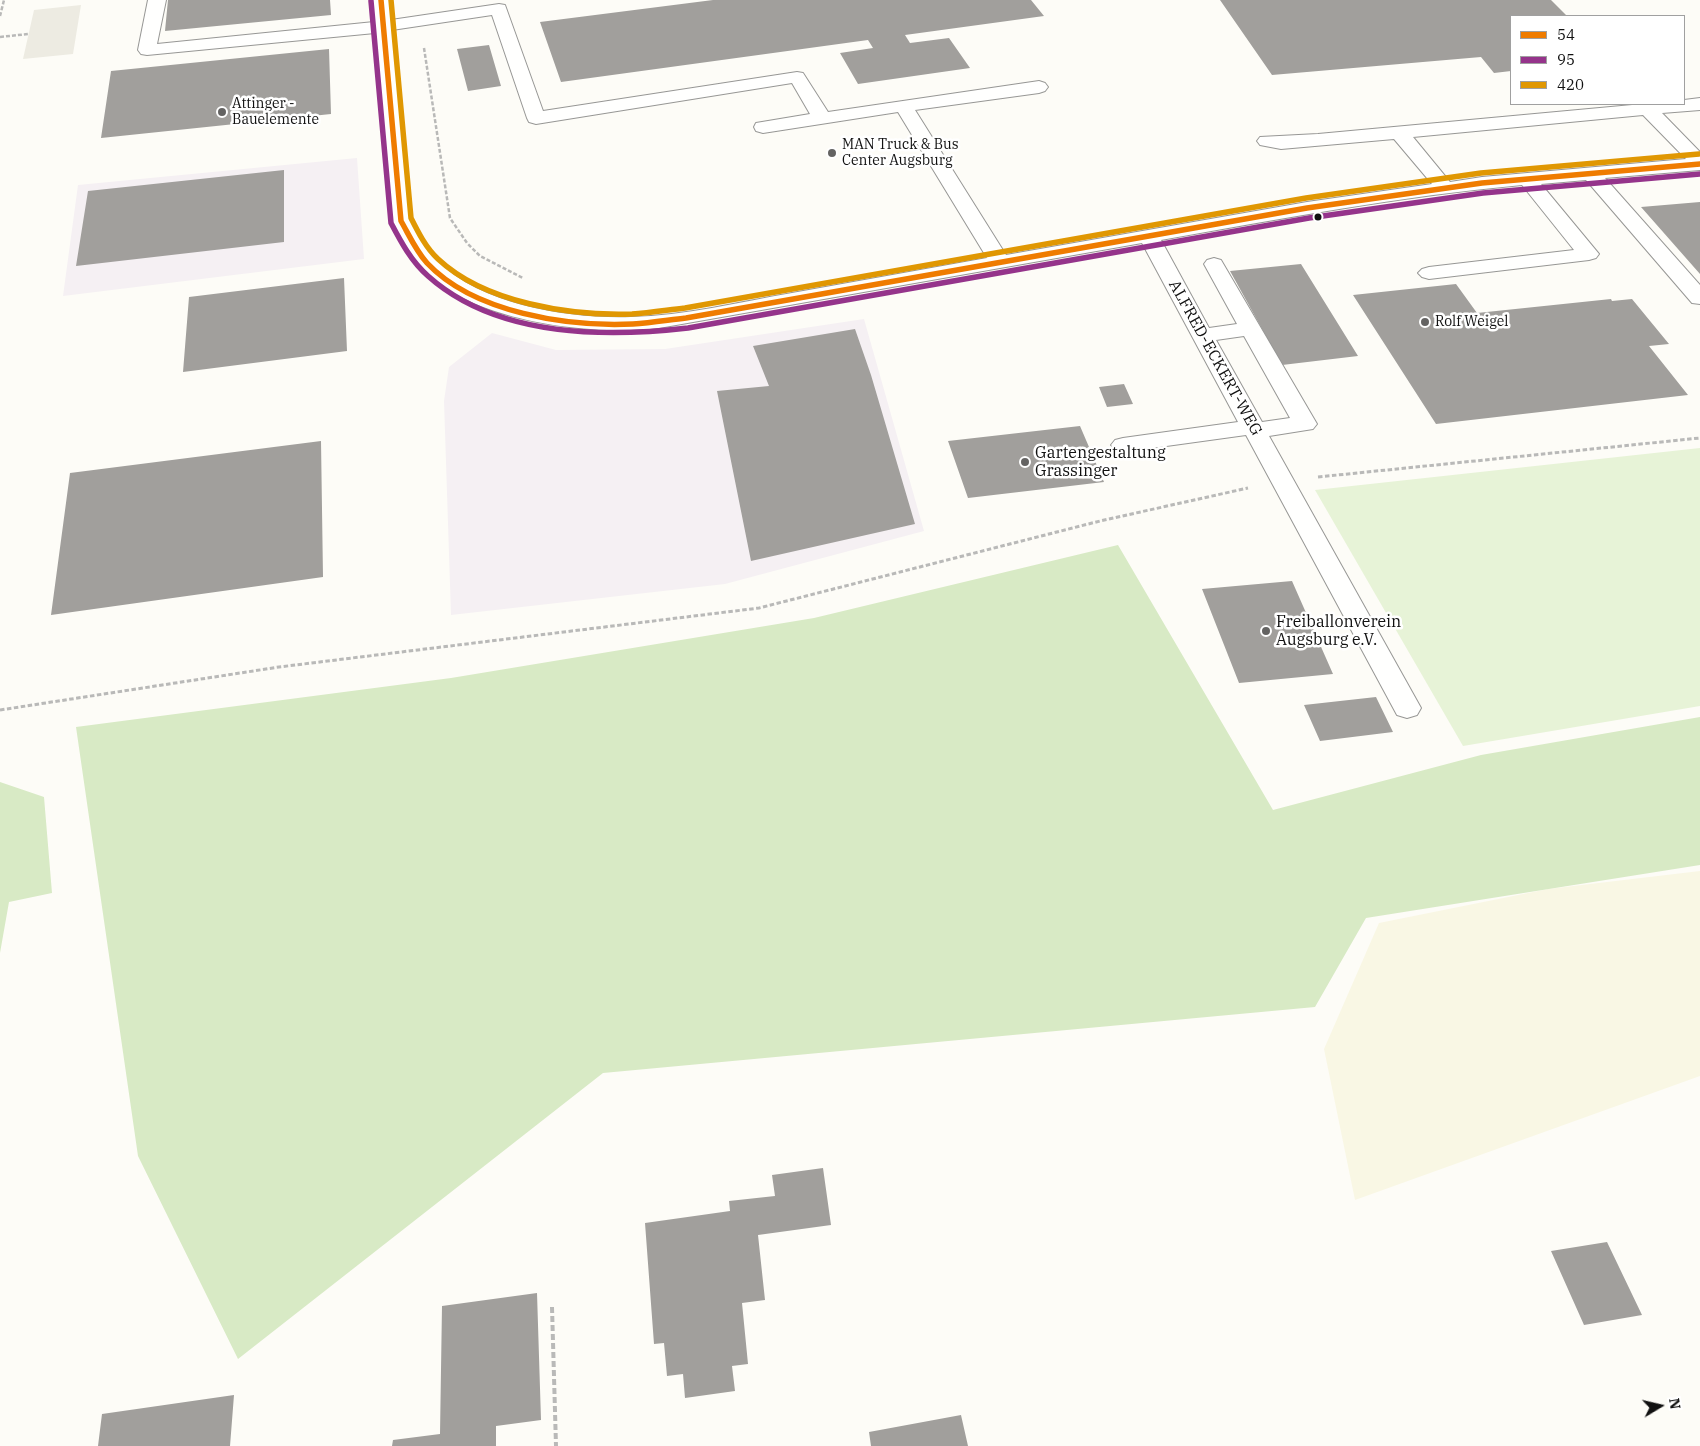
<!DOCTYPE html>
<html>
<head>
<meta charset="utf-8">
<style>
  body { margin:0 }
  #map { position:relative; width:1700px; height:1446px; overflow:hidden; background:#fdfcf7; font-family:"IBM Plex Serif",serif }
  canvas { display:block }
  .legend { position:absolute; left:1510px; top:15px; width:175px; height:90px; box-sizing:border-box; background:#fff; border:1px solid #a0a0a0; margin:0; padding:6px 9px; list-style:none; font-size:15px; color:#111 }
  .legend li { display:flex; align-items:center; gap:10px; height:25px }
  .legend b { width:25px; border:1px solid #a0a0a0 }
  .north { position:absolute; left:1635px; top:1381px; width:50px; height:50px; -webkit-text-stroke:4px #fff; paint-order:stroke; rotate:81deg; font-size:14px; font-weight:700; line-height:20px; text-align:center; color:#111 }
  .north::after { content:''; display:block; margin:auto; width:18px; height:22px; background:#111; clip-path:polygon(50% 0,100% 100%,50% 72%,0 100%) }
</style>
</head>
<body>
<div id="map">
<canvas width="1700" height="1446"></canvas>
<ul class="legend">
<li><b style="height:6px;background:#ef7c00"></b>54</li>
<li><b style="height:6px;background:#95348b"></b>95</li>
<li><b style="height:6px;background:#e09702"></b>420</li>
</ul>
<div class="north">N</div>
</div>
<script>
const ctx = document.querySelector('canvas').getContext('2d');
ctx.lineJoin = 'round';
function fill(path, color) { ctx.fillStyle = color; ctx.fill(path, 'evenodd'); }
function strokePath(path, color, width, dash) { ctx.strokeStyle = color; ctx.lineWidth = width; ctx.lineCap = dash ? 'butt' : 'round'; ctx.setLineDash(dash || []); ctx.stroke(path); }
function label(font, color, halo, rows, align = 'center') {
  ctx.font = font + ' "IBM Plex Serif",serif'; ctx.lineWidth = 5; ctx.setLineDash([]); ctx.textBaseline = 'middle'; ctx.strokeStyle = halo; ctx.fillStyle = color; for (const [text, x, y, turn = 0] of rows) {
    ctx.save(); ctx.translate(x, y); ctx.rotate((+turn || 0) * Math.PI / 180); ctx.textAlign = isNaN(turn) ? turn : align; if (halo) ctx.strokeText(text, 0, 0); ctx.fillText(text, 0, 0); ctx.restore();
  }
}
const industrial = new Path2D(`
  M357,158l7,101 -301,37 15,-111z
  M864,319l60,212 -199,53 -274,31 -7,-214 5,-34 43,-34 64,17 109,-1z`);
const farmland = new Path2D(`
  M1700,871v205l-345,124 -31,-151 55,-126 169,-34z`);
const green = new Path2D(`
  M1700,448v258l-237,40 -148,-256z`);
const forest = new Path2D(`
  M1118,545l155,265 208,-55 219,-38v148l-334,53 -51,89 -712,66 -365,286 -100,-203 -62,-429 375,-49 363,-60z
  M0,782l44,15 8,96 -43,9 -9,51z`);
const plaza = new Path2D(`
  M81,5l-8,49 -50,5 11,-49z`);
const building = new Path2D(`
  M168,0h162l1,15 -166,16z
  M713,0h318l13,16 -139,19 5,8 39,-5 21,30 -112,16 -18,-31 33,-5 -5,-8 -307,42 -21,-60z
  M1220,0h331l16,16h-56v55l-17,2 -13,-16 -209,18z
  M489,45l12,41 -33,5 -11,-42z
  M329,49l2,65 -230,24 10,-67z
  M284,170v72l-208,24 12,-75z
  M1700,202v72l-59,-67z
  M1301,264l57,92 -76,9 -52,-94z
  M344,278l3,73 -164,21 6,-75z
  M1456,284l21,29 134,-14 1,2 20,-2 37,45 -20,2 39,49 -252,29 -83,-129z
  M855,329l16,46 44,149 -164,37 -34,-170 52,-5 -16,-40z
  M1124,384l9,20 -26,3 -8,-20z
  M1080,426l24,56 -136,16 -20,-57z
  M321,441l2,136 -272,38 19,-142z
  M1292,581l41,93 -94,9 -37,-94z
  M1376,697l17,35 -73,9 -16,-36z
  M823,1168l8,57 -73,10 7,65 -23,3 6,61 -16,2 3,25 -50,7 -2,-24 -16,2 -3,-33 -10,1 -9,-121 85,-12 -1,-10 46,-5 -3,-21z
  M1607,1242l35,73 -58,10 -33,-74z
  M537,1293l4,127 -45,6v20h-104l1,-6 47,-6 2,-128z
  M234,1395l-4,51h-132l4,-32z
  M961,1415l7,31h-97l-2,-14z`);
const pathFar2 = new Path2D(`
  M0,16l4,-16
  M0,37l28,-3
  M424,48l26,170 17,25 13,13 43,22`);
const pathFar1 = new Path2D(`
  M1318,477l382,-39
  M0,710l279,-43 480,-59 341,-87 148,-33`);
const path = new Path2D(`
  M552,1307l4,139`);
const minor = new Path2D(`
  M148,0h18l-9,44 217,-22 -2,-22h18l1,20 108,-16 6,1 38,106 254,-39 6,1 25,39 211,-31 6,2 3,4 -3,4 -6,2 -124,17 91,145 301,-53 125,-18 -38,-45 -113,10 -21,-4 -3,-4 3,-4 58,-3 325,-30h41v-4l16,-2v12l-38,3 38,39v18l-95,8 95,107v19l-8,-1 -106,-123 -45,4 58,70 -3,4 -7,2 -160,19 -7,-2 -4,-4 4,-4 7,-2 145,-17 -52,-65c-121,11 -242,34 -361,55l48,88 28,-4 -33,-60 3,-4 7,-2 7,2 96,164 -4,5 -44,7 152,272 -4,7 -10,3 -10,-3 -151,-280 -123,17 -8,-2 -4,-5 4,-5 8,-2 115,-16 -96,-179 -483,85c-68,8 -184,-6 -235,-57 -12,-12 -21,-28 -30,-44l-3,-6 -16,-188 -228,22 -6,-1 -3,-4zM492,15l35,103 2,4 7,2 256,-41 18,31 -54,9 -2,4 2,4 7,2 135,-21 89,146c-65,12 -130,23 -195,35 -53,9 -107,23 -161,24 -60,2 -148,-11 -192,-55 -12,-12 -20,-27 -28,-41l-19,-191zM1643,115l43,44 -204,18 -32,5 -37,-45zM1244,336l46,82 -28,4 -46,-82z`);
const bus1 = new Path2D(`
  M381,0l20,221c8,14 15,30 26,42 47,50 141,64 206,61 18,-1 35,-4 53,-6l621,-110 175,-25 218,-19`);
const bus2 = new Path2D(`
  M371,1l20,222c10,19 20,38 37,53 68,61 174,62 260,52l621,-110 174,-25 217,-19`);
const bus3 = new Path2D(`
  M391,0l20,218c7,14 15,30 27,41 47,44 132,57 194,55 18,-1 35,-4 53,-6l621,-110 175,-25 218,-19`);
const markers = [
  [222,112,5,"#646362"],
  [832,153,5,"#646362"],
  [1318,217,4.5,"#111"],
  [1425,322,5,"#646362"],
  [1025,462,5,"#646362"],
  [1266,631,5,"#646362"]
];
const farPoinames = [
  ["Attinger -",232,104],
  ["Bauelemente",232,120],
  ["MAN Truck & Bus",842,145],
  ["Center Augsburg",842,161],
  ["Rolf Weigel",1435,322]
];
const streetNames = [
  ["ALFRED-ECKERT-WEG",1215,358,61]
];
const poiNames = [
  ["Gartengestaltung",1035,453],
  ["Grassinger",1035,471],
  ["Freiballonverein",1276,622],
  ["Augsburg e.V.",1276,640]
];
fill(industrial, '#f5f0f3');
fill(farmland, '#f9f7e4');
fill(green, '#e7f3d7');
fill(forest, '#d8eac5');
fill(plaza, '#edebe2');
fill(building, '#a19f9c');
strokePath(minor, '#979795', 2);
strokePath(pathFar2, '#b9b9b8', 2.5, [4, 2]);
strokePath(pathFar1, '#b9b9b8', 3, [4.5, 2.5]);
strokePath(path, '#b9b9b8', 4, [6, 3]);
fill(minor, '#fffffe');
strokePath(bus1, '#ef7c00', 5.5);
strokePath(bus2, '#95348b', 5.5);
strokePath(bus3, '#e09702', 5.5);
for (const [x, y, r, color] of markers) { const dot = new Path2D(); dot.arc(x, y, r, 0, 2 * Math.PI); ctx.fillStyle = color; ctx.fill(dot); strokePath(dot, '#fff', 2); }
label('14px', '#111', '#fff', farPoinames, 'left');
label('16px', '#111', '#fff', streetNames);
label('16px', '#111', '#fff', poiNames, 'left');
</script>
</body>
</html>
